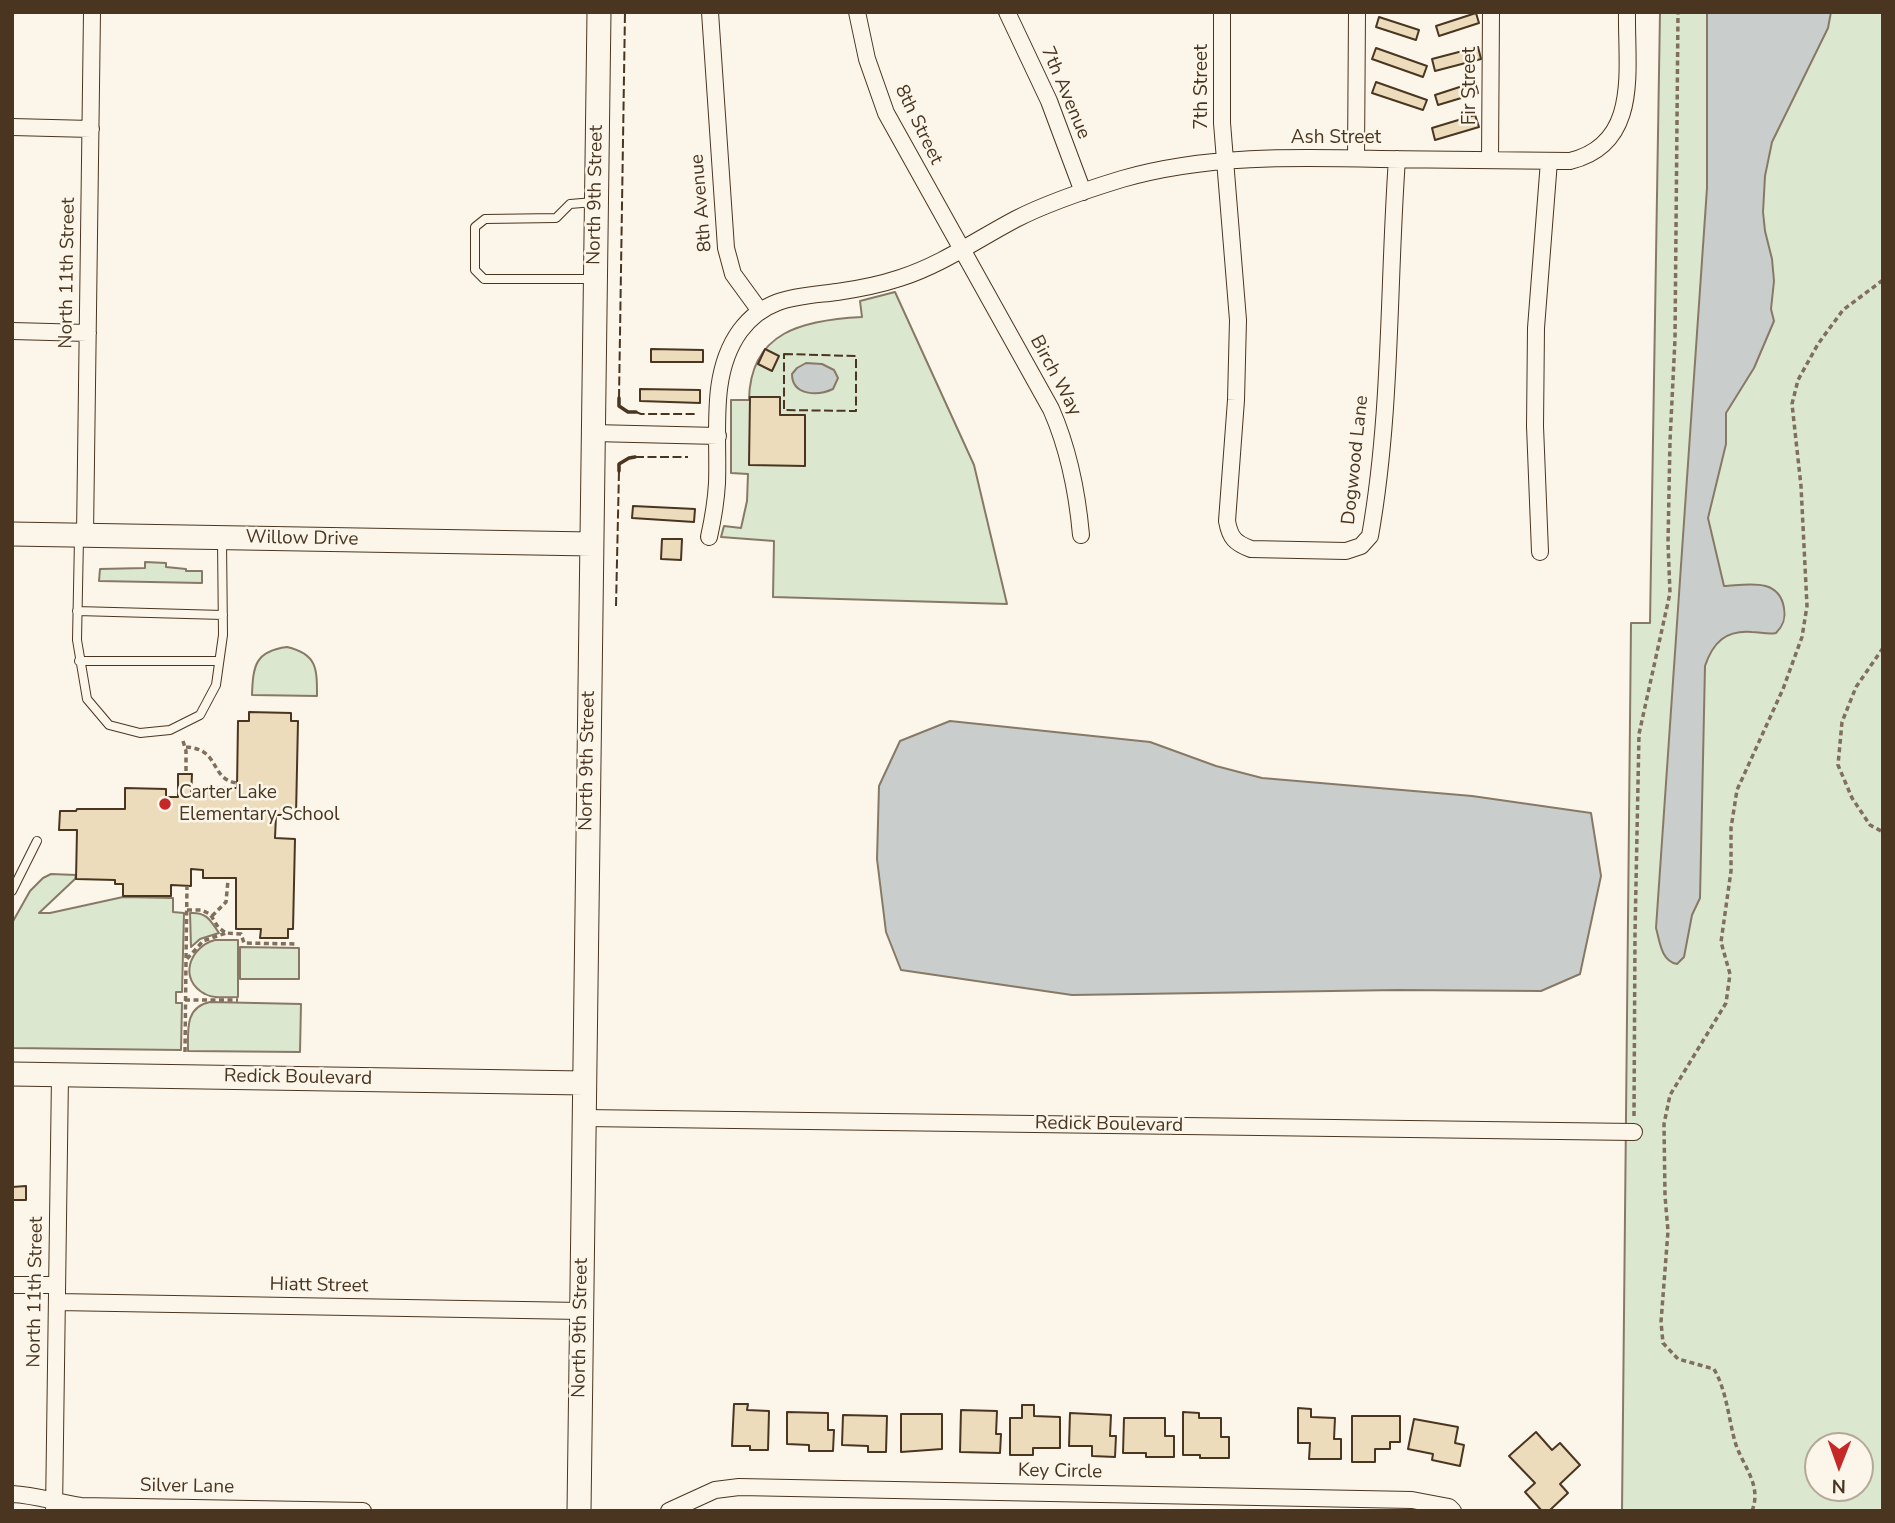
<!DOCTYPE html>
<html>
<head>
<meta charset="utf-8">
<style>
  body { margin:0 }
  #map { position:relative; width:1895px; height:1523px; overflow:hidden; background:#fbf6e9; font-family:"Nunito Sans",sans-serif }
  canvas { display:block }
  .frame { position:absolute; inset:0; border:14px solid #4a3520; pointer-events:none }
  .north { position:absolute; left:1804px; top:1432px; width:70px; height:70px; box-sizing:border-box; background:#fbf6e9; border:2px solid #b4a999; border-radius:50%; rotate:181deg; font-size:19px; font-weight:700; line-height:28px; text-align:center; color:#4a3520 }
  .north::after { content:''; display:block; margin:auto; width:24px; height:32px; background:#c62828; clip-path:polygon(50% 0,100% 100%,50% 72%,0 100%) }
</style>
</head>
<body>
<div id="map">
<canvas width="1895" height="1523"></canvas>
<div class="frame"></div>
<div class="north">N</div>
</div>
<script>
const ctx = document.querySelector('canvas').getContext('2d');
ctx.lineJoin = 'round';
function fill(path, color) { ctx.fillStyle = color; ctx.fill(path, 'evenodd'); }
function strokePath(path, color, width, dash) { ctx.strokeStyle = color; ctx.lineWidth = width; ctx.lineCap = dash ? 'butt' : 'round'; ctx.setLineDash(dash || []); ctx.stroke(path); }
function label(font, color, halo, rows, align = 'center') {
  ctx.font = font + ' "Nunito Sans",sans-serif'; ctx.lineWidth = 5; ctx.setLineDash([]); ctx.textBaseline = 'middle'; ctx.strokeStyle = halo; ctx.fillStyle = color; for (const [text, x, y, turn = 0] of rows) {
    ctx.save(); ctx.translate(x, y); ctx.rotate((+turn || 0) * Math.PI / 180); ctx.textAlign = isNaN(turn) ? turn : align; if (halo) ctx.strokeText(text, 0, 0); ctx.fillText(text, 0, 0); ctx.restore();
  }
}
const green = new Path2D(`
  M1660,12h223v1499h-261l9,-888h19zM1818,1446h42v42h-42z
  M895,292l79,173 33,139 -234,-7 1,-56 -53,-4 3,-11 17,2 6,-27 1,-27 -17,-1v-73h18c1,-69 55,-80 113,-83l-2,-16z
  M145,562l21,1v4l20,2v2h16v12l-103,-2 1,-12 45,-1z
  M287,647c30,7 30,21 30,49l-65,-1c1,-29 3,-44 35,-48z
  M51,874l25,1 -1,4 -36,34h11l73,-16 50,1v14l11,1 -2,79h-6v11h6l-1,47 -169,-2v-125l18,-32 13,-13z
  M190,913c17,-1 20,7 29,20l-19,6 -9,8z
  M215,940h23v57c-11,0 -24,2 -33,-3 -27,-14 -16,-47 10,-54z
  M240,947l59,1v31h-59z
  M210,1002l91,2 -1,48 -112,-1c0,-21 -3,-44 22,-49z`);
const water = new Path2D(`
  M1707,12h124l-3,16 -56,114 -7,34 -2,36 2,19 7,28 2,22 -3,28 3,12 -20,47 -28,45v31l-18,74 16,68c23,-1 55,-9 60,22 2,11 -1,18 -8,25 -8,2 -16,-1 -24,-1 -26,-2 -39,10 -47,34l-5,232 -8,17 -8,42 -7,7c-16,-3 -17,-22 -21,-36l51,-740z
  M806,363l16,1 12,6 4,8 -5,11c-15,7 -41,7 -41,-15l5,-6z
  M950,721l200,21 66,24 46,12 210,18 119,17 10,63 -21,98 -39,17 -144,-1 -325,5 -171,-25 -15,-38 -9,-73 2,-73 21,-45z`);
const building = new Path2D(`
  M1476,13l3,10 -40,13 -3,-10z
  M1379,17l40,13 -3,10 -40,-13z
  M1478,47l3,12 -46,12 -3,-12z
  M1376,48l51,18 -4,11 -51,-18z
  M1376,82l51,18 -4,10 -51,-17z
  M1475,82l3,11 -40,12 -3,-10z
  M1475,115l4,12 -44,13 -3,-12z
  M651,349l52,1v12h-52z
  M765,349l14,7 -7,15 -14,-7z
  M640,389l60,1v13l-60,-2z
  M750,397h30v18h25v51l-56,-1z
  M633,506l62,3 -1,13 -62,-4z
  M662,539h20l-1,21 -20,-1z
  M249,712l42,1v8h7l-2,94h-20l-1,23 20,1 -2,90h-5v9h-28l1,-9h-25v-51h-33v-8l-12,-1v17l-20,-1v11h-48v-12h-8v-4l-39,-1 1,-49h-18l1,-19h16l1,-2h48v-21l41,1v8h12v-23h14l-1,23 13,1v-11l33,1 1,-67h11z
  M26,1186v14h-14v-13z
  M734,1404h14l-1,6 22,1 -1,39h-18v-4h-18z
  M1022,1405h12v11l26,1v31h-27v7h-23v-37h12z
  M1298,1408l13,1v8l24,1 -1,21h7v20h-32l1,-16h-12z
  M961,1410l36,1 -1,23h5l-1,19 -40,-1z
  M787,1412l41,1v17h6l-1,21h-24v-6l-22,-1z
  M1183,1412l16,1v5h22v19h8v21h-29v-3h-17z
  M1070,1413l41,2 -1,21h6l-1,21 -23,-1v-10h-23z
  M901,1414h41v35l-41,3z
  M843,1415l44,1 -1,36h-18v-6l-26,-1z
  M1352,1416h48v26h-10v7h-15v13h-23z
  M1124,1418h41v18h9v21h-28v-4h-23z
  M1414,1419l44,8 -3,16 9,2 -4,21 -28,-6 1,-6 -25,-5z
  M1536,1432l16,18 8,-7 20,22 -20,19 8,9 -19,18h-7l-17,-19 10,-9 -26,-27z`);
const path = new Path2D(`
  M1883,648l-27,39 -14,35 -4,43 14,33 18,27 13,7
  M183,741l3,10v23
  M186,747c35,2 23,32 51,36
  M187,910h14l9,4 8,13 8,6 15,1 3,9 52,1
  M212,916l14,-14 2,-22
  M186,958l1,-72
  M185,1000h53
  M185,1052l1,-92 17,-19 23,-8
  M1634,1116l1,-182 4,-200 31,-141 -2,-50 2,-102 5,-102 3,-327
  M1752,1511c11,-28 -12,-47 -18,-73 -6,-24 -8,-48 -20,-69l-36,-10 -15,-16 -2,-21 7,-91 -3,-35 -1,-72 6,-29 56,-92 4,-29 -9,-32 10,-71v-43l6,-38 46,-101 19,-52 5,-31 -6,-120 -9,-82 6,-24 20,-36 25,-34 40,-30`);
const lane = new Path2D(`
  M592,279h-108l-9,-9v-43l10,-8 71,-1 14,-14 24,-2
  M79,538l-2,102 10,59 22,26 31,8 30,-3 30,-15 16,-30 7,-50 -1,-94
  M77,611l146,4
  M79,661h140
  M12,891l25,-50`);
const street = new Path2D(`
  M710,12l16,236 7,26 27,37
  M857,12l10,47 19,54 165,296c18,41 26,81 30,126
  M1007,12l42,89 34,91
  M1222,12v111l16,197 -2,80 -9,121c3,17 8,22 24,28l95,2 15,-5 9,-10c22,-124 18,-252 27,-377
  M12,127l79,2
  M1356,158l1,-146
  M1490,160l1,-148
  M12,331l76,2
  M593,433l125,3
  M85,535l7,-523
  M709,537c4,-18 7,-36 8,-54 2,-51 -8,-109 23,-152 26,-35 58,-34 97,-39 21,-3 42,-7 63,-14 41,-13 78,-39 116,-59 33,-17 70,-29 106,-40 83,-24 172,-22 258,-20 63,1 127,1 190,2 71,-17 56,-92 57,-149
  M1540,552l-5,-126 1,-98 13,-167
  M584,1118l1050,14
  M12,1285h45
  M57,1302l524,9
  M12,1494c24,1 46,9 69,12l282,5
  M54,1511l6,-436
  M669,1511l46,-21 24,-3 673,13 37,7 4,4`);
const secondary = new Path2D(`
  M12,534l579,10
  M12,1074l572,9
  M579,1511l20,-1499`);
const fence = new Path2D(`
  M784,354l72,2v55l-72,-1z
  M619,398l6,-386
  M636,412l5,2h56
  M635,457h53
  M616,606l3,-135`);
const wall = new Path2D(`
  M619,398v8l9,6h8
  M619,471v-7l10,-6 6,-1`);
const markers = [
  [165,804,7,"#c62828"]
];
const streetNames = [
  ["Fir Street",1470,86,-90],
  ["7th Street",1202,87,-90],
  ["7th Avenue",1065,93,67],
  ["8th Street",918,125,64],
  ["Ash Street",1336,138],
  ["North 9th Street",596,195,-89],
  ["8th Avenue",702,203,-95],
  ["North 11th Street",68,273,-89],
  ["Birch Way",1055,376,62],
  ["Dogwood Lane",1356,460,-84],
  ["Willow Drive",302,539,1],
  ["North 9th Street",588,761,-89],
  ["Redick Boulevard",298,1078,1],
  ["Redick Boulevard",1109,1125,1],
  ["Hiatt Street",319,1286,1],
  ["North 11th Street",36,1292,-89],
  ["North 9th Street",581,1328,-89],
  ["Key Circle",1060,1472,1],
  ["Silver Lane",187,1487,1]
];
const poiNames = [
  ["Carter Lake",179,793],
  ["Elementary School",179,815]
];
fill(green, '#dce7d0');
strokePath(green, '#887966', 2);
fill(water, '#c9cecd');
strokePath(water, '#887966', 2);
fill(building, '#ecdcbc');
strokePath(building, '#4a3520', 2);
strokePath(lane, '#4a3520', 10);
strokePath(street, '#4a3520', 18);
strokePath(secondary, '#4a3520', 25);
strokePath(path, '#7f6f5c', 3.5, [5, 3.5]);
strokePath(lane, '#fbf6e9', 8);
strokePath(street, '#fbf6e9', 16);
strokePath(secondary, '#fbf6e9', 23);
strokePath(fence, '#4a3520', 2, [9, 3.5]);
strokePath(wall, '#4a3520', 3.5);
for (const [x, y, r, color] of markers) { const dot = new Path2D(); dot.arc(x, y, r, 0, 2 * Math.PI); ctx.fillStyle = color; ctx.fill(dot); strokePath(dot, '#fbf6e9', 2.5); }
label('19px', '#4a3520', '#fbf6e9', streetNames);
label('19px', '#4a3520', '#fbf6e9', poiNames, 'left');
</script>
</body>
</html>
